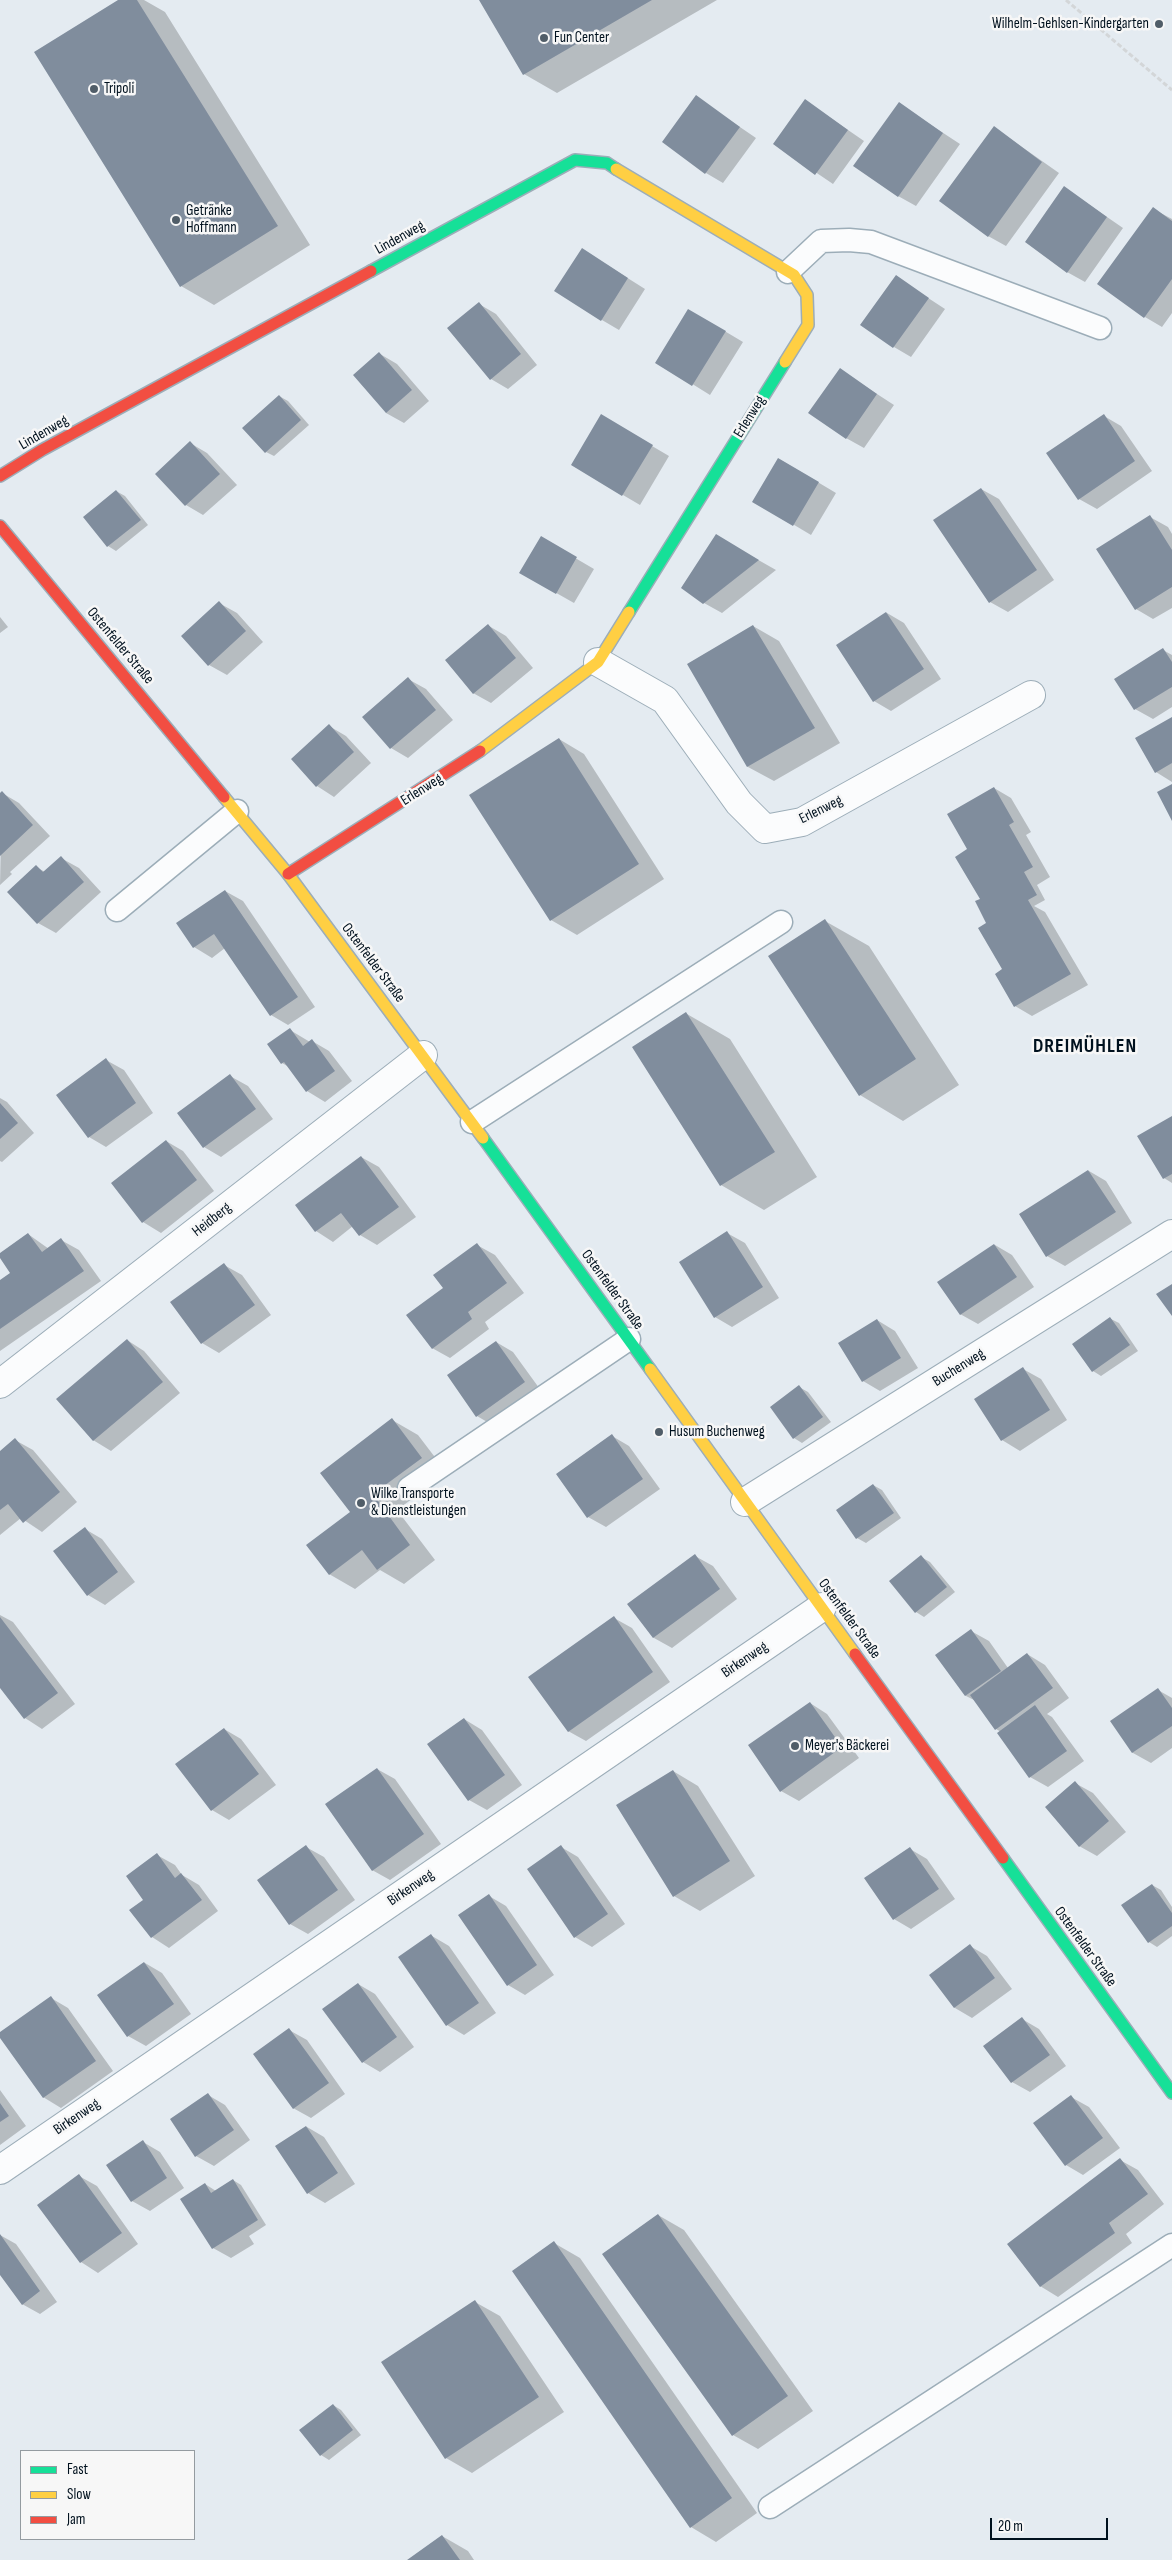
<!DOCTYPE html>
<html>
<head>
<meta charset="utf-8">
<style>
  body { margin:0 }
  #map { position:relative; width:1172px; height:2560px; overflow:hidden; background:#e4ebf1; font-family:"Sofia Sans Condensed",sans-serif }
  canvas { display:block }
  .legend { position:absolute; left:20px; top:2450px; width:175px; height:90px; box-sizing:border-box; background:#f7f7f7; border:1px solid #949ba0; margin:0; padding:6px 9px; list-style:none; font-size:15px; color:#00111e }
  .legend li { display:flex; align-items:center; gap:10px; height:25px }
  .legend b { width:25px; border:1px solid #949ba0 }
  .scale { position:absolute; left:990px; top:2518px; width:118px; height:22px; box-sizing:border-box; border:2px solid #00111e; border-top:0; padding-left:6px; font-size:15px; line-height:18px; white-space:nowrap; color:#00111e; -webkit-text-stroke:4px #f7f7f7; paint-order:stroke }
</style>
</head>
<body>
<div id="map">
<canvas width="1172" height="2560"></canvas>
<ul class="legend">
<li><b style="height:6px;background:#16e098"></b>Fast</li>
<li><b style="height:6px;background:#ffcf43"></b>Slow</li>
<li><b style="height:6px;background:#f24e42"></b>Jam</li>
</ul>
<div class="scale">20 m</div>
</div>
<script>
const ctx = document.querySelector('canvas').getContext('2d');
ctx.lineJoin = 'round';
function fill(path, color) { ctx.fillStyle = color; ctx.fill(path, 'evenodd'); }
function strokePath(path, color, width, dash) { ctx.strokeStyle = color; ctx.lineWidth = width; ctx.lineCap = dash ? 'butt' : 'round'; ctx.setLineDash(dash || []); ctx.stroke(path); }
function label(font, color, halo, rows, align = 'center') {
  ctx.font = font + ' "Sofia Sans Condensed",sans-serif'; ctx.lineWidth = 5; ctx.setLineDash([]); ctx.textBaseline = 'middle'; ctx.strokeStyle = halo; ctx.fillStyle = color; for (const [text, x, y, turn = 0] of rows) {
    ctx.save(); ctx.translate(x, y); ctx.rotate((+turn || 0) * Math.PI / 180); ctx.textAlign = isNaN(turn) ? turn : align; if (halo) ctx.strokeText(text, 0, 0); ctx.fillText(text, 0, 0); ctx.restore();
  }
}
const shadow = new Path2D(`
  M121,0h23l21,12 145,233 -96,60 -33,-19z
  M480,0h237l-160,93 -33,-19z
  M696,97l60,41 -33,45 -17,-10z
  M806,101l58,40 -31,43 -59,-40z
  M899,104l61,40 -44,62 -18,-10z
  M995,128l64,45 -53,73 -18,-10z
  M1065,188l58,40 -38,54 -18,-10z
  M1153,209l19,10v94l-10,14 -17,-10z
  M599,260l46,29 -26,41 -17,-10z
  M896,277l49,32 -34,48 -17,-10z
  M479,304l17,10 41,51 -29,24 -17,-10z
  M706,320l37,22 -33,53 -53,-33z
  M380,354l17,10 32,37 -25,22 -18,-10z
  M840,370l54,35 -30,43 -18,-10z
  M279,396l9,5 21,24 -35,31 -8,-4z
  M601,416l68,40 -29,49 -68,-40z
  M1104,416l17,10 31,45 -55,38 -18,-10z
  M190,443l17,10 30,32 -34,30 -17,-10 -29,-31z
  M779,459l57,34 -25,42 -57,-34z
  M981,489l18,10 55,81 -46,32 -18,-10z
  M116,491l9,5 23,29 -32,26 -8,-5z
  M1150,517l18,10 4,7v74l-19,11 -17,-10z
  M716,536l60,34 -54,43 -18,-10z
  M541,538l53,31 -20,34 -53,-30z
  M219,603l18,10 26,29 -36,33 -18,-10 -26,-28z
  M887,613l17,10 37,56 -50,32 -17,-10z
  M0,617l8,10 -8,6z
  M489,626l17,10 27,32 -42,35 -18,-10z
  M753,626l26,15 61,102 -66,38 -26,-14 -60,-103z
  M1163,650l9,5v52l-19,12 -18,-10z
  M408,679l18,10 27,31 -45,38 -17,-10 -27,-31z
  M1172,718v64l-16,-10z
  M329,726l17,10 25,27 -37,34 -17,-11 -25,-27z
  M559,739l25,15 80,125 -87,56 -26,-15z
  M994,788l17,10 20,34 -5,3 24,42 -13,8 8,15 -11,6 11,6 43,73 -56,31 -17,-10 -34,-107 -12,-50z
  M2,793l17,10 31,33 -40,36 2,2 -12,11z
  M61,858l18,10 22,24 -45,41 -18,-10 -29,-31 27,-25 9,5z
  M225,891l18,10 72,106 -27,18 -17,-10 -46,-67 -13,10 -18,-11 -16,-24z
  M825,921l44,25 90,139 -56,36 -43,-26z
  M687,1014l43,25 87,138 -53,33 -43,-25z
  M290,1030l20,12 2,-1 17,10 23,30 -27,21 -18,-11 -18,-24 -7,-4z
  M106,1060l18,10 29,43 -47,34 -17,-10z
  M230,1076l18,10 25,33 -52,38 -17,-10z
  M0,1098l7,4 27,31 -32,29 -2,-1z
  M1172,1117v66l-8,-5z
  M166,1141l17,10 31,40 -53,42 -18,-11 -31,-39z
  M361,1157l18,10 37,50 -39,28 -17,-10 -7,-9 -20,16 -17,-11z
  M1089,1171l17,10 26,42 -67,43 -18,-10z
  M727,1233l18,10 34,55 -47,29 -17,-10z
  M28,1234l21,15 12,-9 18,10 22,31 -101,70v-70l12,-8 -12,-19z
  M477,1245l18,10 29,38 -39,29 4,7 -39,29 -18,-10 13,-60z
  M995,1245l17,10 22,32 -56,37 -18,-10z
  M224,1265l18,10 29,40 -52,38 -17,-10z
  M1111,1319l8,4 19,28 -37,25 -8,-5z
  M877,1320l18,11 23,37 -38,23 -17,-10z
  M127,1340l17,11 36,42 -69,58 -18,-11z
  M496,1342l17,10 29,40 -48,34 -17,-10z
  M1023,1369l18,10 26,41 -47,31 -18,-11 -26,-41z
  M799,1387l9,5 23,30 -29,21 -8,-5 -23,-31z
  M392,1420l26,15 29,38 -50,37 38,50 -31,24 -24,-14 -25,19 -26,-15 23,-61z
  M612,1436l17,10 31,43 -54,38 -18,-10 -31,-42z
  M15,1440l18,10 44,52 -35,30 -21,-14 -21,17v-82z
  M873,1485l9,5 19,28 -35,25 -9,-5 -20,-28z
  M85,1529l17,10 33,43 -30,23 -17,-10z
  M695,1556l18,10 24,33 -65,49 -18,-10 -25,-34z
  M921,1557l9,5 25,30 -31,25 -8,-5z
  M0,1615l13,7 62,82 -33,25 -17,-11 -25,-32z
  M614,1618l18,10 38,54 -84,59 -18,-10z
  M971,1631l18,10 19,27 19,-14 18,11 24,33 -22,16 5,3 32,44 -36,26 -18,-10 -29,-45 -5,-3 -20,-28 -10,-5 -29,-41z
  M1158,1690l14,8v50l-21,15 -18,-10 -21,-31z
  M810,1703l17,11 32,44 -60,43 -18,-10z
  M464,1719l18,11 40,55 -35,25 -18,-10 -40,-55z
  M224,1729l17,10 35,46 -47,35 -17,-10z
  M377,1769l18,10 46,65 -51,36 -18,-10z
  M673,1771l25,15 57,90 -55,35 -26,-15z
  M1075,1783l18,10 33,39 -29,24 -18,-10z
  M306,1847l18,10 31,43 -47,34 -18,-10 -32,-43z
  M561,1847l17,10 47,67 -33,23 -17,-10z
  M910,1849l17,10 28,40 -44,30 -17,-10z
  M157,1855l18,10 7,10 17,10 19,26 -49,37 -17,-11 -7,-37z
  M1152,1885l9,5 11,17v29l-15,11 -8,-5z
  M489,1896l17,10 48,69 -29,20 -17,-10z
  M432,1936l17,10 47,67 -32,22 -17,-10z
  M970,1946l17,10 25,33 -40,29 -17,-10 -25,-33z
  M145,1963l17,10 29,41 -45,32 -18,-10z
  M358,1984l17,10 39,53 -34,25 -17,-10z
  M51,1998l17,10 45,63 -52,37 -18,-11 -43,-61z
  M1022,2019l17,10 27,37 -36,26 -18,-10 -27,-36z
  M289,2030l18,10 38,54 -34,24 -18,-10z
  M0,2090l26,36 -26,19z
  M208,2095l17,10 25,35 -36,26 -18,-10z
  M1071,2097l18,10 31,41 -37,27 -17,-10z
  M307,2127l17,10 31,47 -30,19 -17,-10z
  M143,2142l17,10 24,36 -34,23 -18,-10z
  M1120,2160l18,10 26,34 -38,30 6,9 -74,54 -18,-11z
  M79,2176l18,10 41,58 -40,29 -17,-11z
  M233,2180l8,5 25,40 -17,11 5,8 -23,14 -18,-10 -32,-49 24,-15 11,7z
  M658,2215l26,15 129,181 -55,38 -25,-14z
  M0,2235l16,9 41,58 -17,12 -18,-10 -22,-31z
  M554,2243l26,15 177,255 -41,29 -25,-15z
  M475,2302l25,14 64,96 -92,61 -26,-15z
  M333,2405l8,5 20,25 -32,25 -8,-5z
  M442,2536l26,15 6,9h-65z`);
const building = new Path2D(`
  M118,0h19l141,226 -98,61 -146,-235z
  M479,0h173l-129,75z
  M696,95l44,32 -35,47 -43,-32z
  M805,99l43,31 -33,45 -42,-31z
  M899,102l44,31 -45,64 -45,-31z
  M994,126l48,36 -54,75 -49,-36z
  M1064,186l43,31 -40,56 -42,-31z
  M1153,207l19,14v58l-28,39 -47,-34z
  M582,248l46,30 -27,43 -47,-30z
  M896,275l33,23 -36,50 -33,-23z
  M479,302l42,52 -31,26 -43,-52z
  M688,309l38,22 -34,55 -37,-23z
  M379,352l33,38 -26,23 -33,-38z
  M840,368l37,26 -31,45 -38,-26z
  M279,395l22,25 -36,33 -23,-25z
  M601,414l52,31 -31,51 -51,-31z
  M1104,414l31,47 -57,39 -32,-47z
  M190,441l30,33 -35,32 -30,-32z
  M778,458l41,24 -26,44 -41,-24z
  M981,488l56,82 -48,33 -56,-83z
  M116,490l25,30 -34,27 -24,-30z
  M1150,515l22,35v37l-37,23 -39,-61z
  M716,534l43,26 -56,44 -22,-16z
  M541,536l36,21 -21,37 -37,-21z
  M219,601l27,30 -38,35 -27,-30z
  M886,612l38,57 -51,33 -37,-57z
  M488,624l28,34 -43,36 -28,-34z
  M753,625l62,103 -68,39 -60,-103z
  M1163,648l9,14v25l-38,23 -20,-31z
  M408,677l28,33 -46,39 -28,-32z
  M1172,717v46l-17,10 -20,-35z
  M329,724l25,28 -38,35 -25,-28z
  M559,738l80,126 -89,57 -81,-126z
  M1172,784v37l-15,-29z
  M994,787l20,35 -5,3 24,42 -9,5 13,23 -9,5 43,74 -57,33 -19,-33 7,-5 -24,-41 8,-5 -11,-22 5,-2 -25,-42 12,-8 -20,-35z
  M2,791l31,34 -33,31v-63z
  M61,856l23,26 -47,42 -30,-32 29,-27 7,7z
  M225,890l73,107 -28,19 -56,-82 -21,14 -17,-25z
  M825,919l91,140 -57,37 -91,-140z
  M686,1012l89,140 -55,34 -88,-139z
  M290,1028l13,18 9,-7 23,32 -29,21 -22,-30 -3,2 -14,-20z
  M106,1058l30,45 -48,35 -32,-43z
  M230,1074l26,35 -53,39 -26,-35z
  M0,1103l18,20 -18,16z
  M1172,1116v58l-9,5 -26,-43z
  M166,1140l31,40 -55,43 -31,-40z
  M361,1156l38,51 -40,29 -18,-23 -26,19 -20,-27z
  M1088,1170l28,42 -70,45 -27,-43z
  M727,1231l36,56 -49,31 -35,-56z
  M28,1233l14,19 19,-14 23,33 -84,58v-49l10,-7 -10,-15v-5z
  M477,1243l30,40 -39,29 4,7 -40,30 -26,-34 37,-27 -10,-13z
  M994,1244l23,33 -57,38 -23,-33z
  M224,1263l31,42 -54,39 -31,-42z
  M1172,1284v32l-16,-22z
  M1110,1317l20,28 -38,27 -20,-28z
  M877,1319l24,39 -39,24 -24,-39z
  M127,1339l36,43 -70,59 -37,-42z
  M496,1341l29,41 -49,35 -29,-42z
  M1023,1367l27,43 -49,31 -27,-42z
  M799,1385l24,32 -30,22 -23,-32z
  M392,1418l30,40 -49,36 37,51 -33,25 -15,-20 -33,25 -23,-30 44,-33 -30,-39z
  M612,1434l31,45 -56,39 -31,-44z
  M15,1438l45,54 -37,31 -15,-19 -8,6v-59z
  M873,1484l21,29 -38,26 -20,-29z
  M85,1527l33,45 -31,24 -34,-45z
  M695,1554l25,35 -67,49 -26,-34z
  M921,1555l26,32 -32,26 -26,-32z
  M614,1616l39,56 -85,60 -40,-55z
  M0,1617l58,76 -34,26 -24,-31z
  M971,1629l30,42 -36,25 -30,-41z
  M1027,1653l26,35 -58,42 -25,-35z
  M1158,1688l14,20v18l-40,27 -22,-32z
  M810,1702l32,45 -62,45 -32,-47z
  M1035,1705l32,46 -38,27 -32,-45z
  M464,1718l41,57 -37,26 -41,-57z
  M224,1728l35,46 -48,37 -36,-47z
  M377,1768l47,66 -52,37 -47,-67z
  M673,1770l57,91 -57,36 -57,-92z
  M1075,1781l34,40 -30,26 -34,-40z
  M306,1845l32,45 -49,35 -32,-45z
  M561,1845l47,69 -34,24 -47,-69z
  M910,1847l29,42 -46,31 -29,-42z
  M157,1853l18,25 6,-5 21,27 -51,38 -22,-28 14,-10 -17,-24z
  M1152,1884l20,29v13l-24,17 -27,-38z
  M489,1894l48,71 -30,21 -49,-71z
  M431,1934l48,69 -33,23 -48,-69z
  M970,1944l25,34 -41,30 -25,-33z
  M144,1962l30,42 -47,33 -30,-42z
  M358,1983l39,54 -35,26 -40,-54z
  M51,1996l45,65 -53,37 -43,-60v-6z
  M1022,2017l28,38 -39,28 -28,-37z
  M289,2028l40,55 -36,26 -40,-55z
  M208,2093l26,37 -39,27 -25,-38z
  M1071,2095l32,43 -38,28 -32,-43z
  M0,2103l9,13 -9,6z
  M306,2126l32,47 -31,21 -32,-48z
  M143,2140l24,38 -36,24 -25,-37z
  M1120,2158l28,36 -39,29 6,10 -75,54 -33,-43z
  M79,2174l43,59 -42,30 -43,-58z
  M233,2179l25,41 -46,29 -32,-50 25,-16 6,10z
  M658,2214l130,182 -56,40 -130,-182z
  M0,2234l40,57 -18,14 -22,-30z
  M554,2241l178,257 -42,30 -178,-257z
  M475,2300l64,97 -94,62 -64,-97z
  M333,2404l20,26 -33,26 -21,-26z
  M442,2535l18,25h-53z`);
const path = new Path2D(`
  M1066,0l106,90`);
const lane = new Path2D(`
  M788,272l33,-31 28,-1 22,2 229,86
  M117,910l120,-99
  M472,1122l309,-200
  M409,1488l220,-149
  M770,2507l402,-262`);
const street = new Path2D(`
  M598,662l67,38 74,103 26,26 37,-7 229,-127
  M0,1384l423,-329
  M745,1502l427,-268
  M0,2170l822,-563`);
const fast = new Path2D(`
  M371,271l204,-111 32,3 9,6
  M629,612l156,-250
  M483,1138l167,231
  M1003,1858l169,235`);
const slow = new Path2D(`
  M616,169l178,106 13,20 1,30 -23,37
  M480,751l118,-89 31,-50
  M224,797l64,77 195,264
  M650,1369l205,285`);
const jam = new Path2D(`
  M0,476l42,-26 329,-179
  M0,526l224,271
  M288,874l192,-123
  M855,1654l148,204`);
const markers = [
  [1159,24,5,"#505d68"],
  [544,38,5,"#505d68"],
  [94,89,5,"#505d68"],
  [176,220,5,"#505d68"],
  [659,1432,5,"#505d68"],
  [361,1503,5,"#505d68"],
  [795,1746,5,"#505d68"]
];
const poiNames = [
  ["Wilhelm-Gehlsen-Kindergarten",1149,24,"right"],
  ["Fun Center",554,38],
  ["Tripoli",104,89],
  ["Getränke",186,211],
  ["Hoffmann",186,228],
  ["Husum Buchenweg",669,1432],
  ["Wilke Transporte",371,1494],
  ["& Dienstleistungen",371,1511],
  ["Meyer's Bäckerei",805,1746]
];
const streetNames = [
  ["Lindenweg",400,238,-29],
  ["Erlenweg",750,417,-58],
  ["Lindenweg",44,433,-30],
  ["Ostenfelder Straße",120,646,50],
  ["Erlenweg",422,790,-32],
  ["Erlenweg",821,810,-26],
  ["Ostenfelder Straße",373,963,53],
  ["Heidberg",212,1220,-38],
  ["Ostenfelder Straße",612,1290,54],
  ["Buchenweg",959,1368,-32],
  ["Ostenfelder Straße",849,1619,54],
  ["Birkenweg",745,1660,-34],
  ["Birkenweg",411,1888,-34],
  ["Ostenfelder Straße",1085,1947,54],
  ["Birkenweg",77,2117,-34]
];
const districtNames = [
  ["DREIMÜHLEN",1085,1047]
];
fill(shadow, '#0003');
fill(building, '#808d9d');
strokePath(lane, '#9cadb8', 25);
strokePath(street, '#9cadb8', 30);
strokePath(fast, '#9cadb8', 14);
strokePath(slow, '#9cadb8', 14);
strokePath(jam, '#9cadb8', 14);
strokePath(path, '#d3d6d8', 3, [5, 2.5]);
strokePath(lane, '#fbfcfd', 22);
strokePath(street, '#fbfcfd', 28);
strokePath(fast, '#16e098', 11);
strokePath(slow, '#ffcf43', 11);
strokePath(jam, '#f24e42', 11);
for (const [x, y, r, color] of markers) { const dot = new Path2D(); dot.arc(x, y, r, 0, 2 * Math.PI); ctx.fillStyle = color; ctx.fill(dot); strokePath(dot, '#f7f7f7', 2); }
label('15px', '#00111e', '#f7f7f7', poiNames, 'left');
label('15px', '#00111e', '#f7f7f7', streetNames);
ctx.letterSpacing = '1px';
label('bold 20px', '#00111e', '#f7f7f7', districtNames);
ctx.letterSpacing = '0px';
</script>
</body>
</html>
